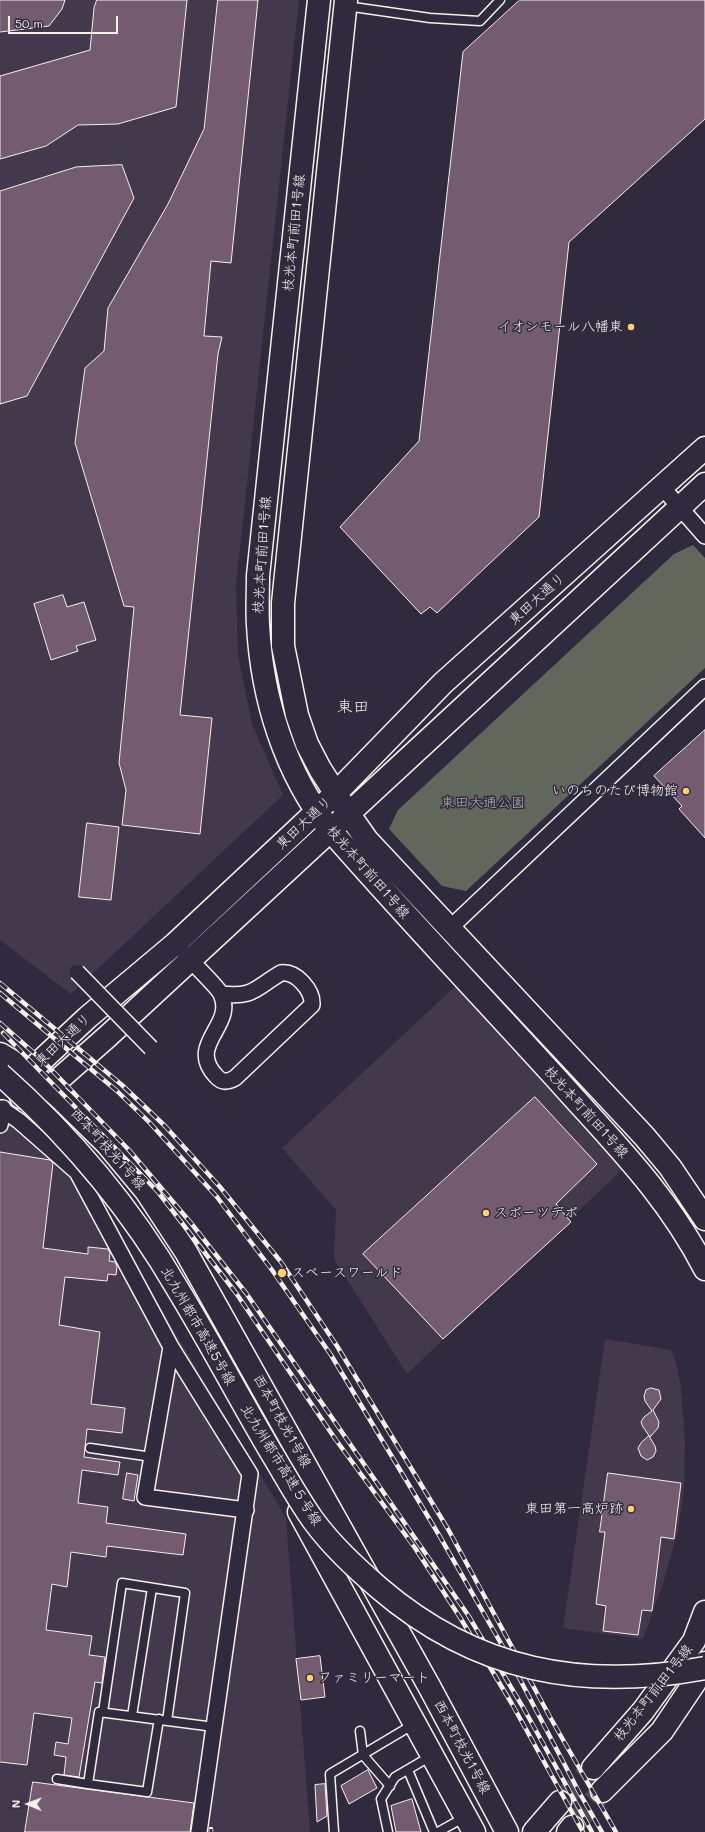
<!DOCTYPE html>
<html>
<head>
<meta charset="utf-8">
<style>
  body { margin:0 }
  #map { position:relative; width:705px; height:1832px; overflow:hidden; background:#2f2a3d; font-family:Mali,sans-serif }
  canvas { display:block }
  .north { position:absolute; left:8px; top:1784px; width:40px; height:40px; -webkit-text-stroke:3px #2f2a3d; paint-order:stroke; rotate:271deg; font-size:11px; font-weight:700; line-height:16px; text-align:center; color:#f4f1e8 }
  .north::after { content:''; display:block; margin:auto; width:14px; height:18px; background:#f4f1e8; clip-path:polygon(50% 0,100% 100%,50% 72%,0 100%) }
  .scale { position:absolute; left:8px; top:16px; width:110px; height:18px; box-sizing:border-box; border:2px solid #f4f1e8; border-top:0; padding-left:5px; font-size:12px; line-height:14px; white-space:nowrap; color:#f4f1e8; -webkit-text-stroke:3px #2f2a3d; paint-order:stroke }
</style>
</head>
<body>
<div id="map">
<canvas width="705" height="1832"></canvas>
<div class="north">N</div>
<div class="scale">50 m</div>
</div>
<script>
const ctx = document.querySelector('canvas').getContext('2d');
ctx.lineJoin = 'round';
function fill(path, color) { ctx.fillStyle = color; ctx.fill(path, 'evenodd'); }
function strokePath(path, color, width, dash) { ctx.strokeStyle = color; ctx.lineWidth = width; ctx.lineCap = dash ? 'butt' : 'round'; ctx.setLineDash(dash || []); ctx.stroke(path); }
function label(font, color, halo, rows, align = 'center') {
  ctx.font = font + ' Mali,"Klee One",sans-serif'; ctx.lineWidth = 3; ctx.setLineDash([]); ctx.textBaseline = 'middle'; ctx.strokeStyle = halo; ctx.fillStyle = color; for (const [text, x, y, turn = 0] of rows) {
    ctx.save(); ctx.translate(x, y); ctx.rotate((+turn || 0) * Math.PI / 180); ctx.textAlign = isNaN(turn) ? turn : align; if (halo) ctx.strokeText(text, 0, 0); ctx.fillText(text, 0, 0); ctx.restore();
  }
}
const built = new Path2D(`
  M0,0h299l-63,586 2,69 14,69 31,71 -212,199 -71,-54z
  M462,980l163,187 -218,207 -73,-115 2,-49 -54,-62z
  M0,1121l43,23 63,73 180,301 24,314h-310z
  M605,1339l66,11 5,12 5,26 4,52 -1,48 -6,42 -15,54 -20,55 -80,-11z`);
const green = new Path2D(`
  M693,545l12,13v110l-239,223 -24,-5 -53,-57 9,-19 276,-256z`);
const building = new Path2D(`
  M0,0h65l-3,9 -13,17 -49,6z
  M97,0h90l-11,107 -58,17 -40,1 -32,21 -46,13v-83l90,-26 4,-42z
  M218,0h40l-27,263 -20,-2 -7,75 18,1 -4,17 -38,361 32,3 -12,116 -78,-9 4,-35 -7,-27 15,-156 -10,-1 -49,-163 10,-75 19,-17 4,-43 60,-104 36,-75z
  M520,0h185v119l-136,123 -30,275 -102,96 -7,-6 -9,7 -81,-87 79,-86 44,-389z
  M122,165l12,33 -107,198 -27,8v-213l76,-24z
  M63,595l4,12 17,-5 12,38 -20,6 2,5 -27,9 -17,-56z
  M705,730v108l-26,-29 3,-3 -28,-30z
  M87,823l32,4 -8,73 -32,-3z
  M535,1097l62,67 -41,40 15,18 -128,117 -80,-85z
  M0,1152l50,8 3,3 -10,85 45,6v-7l20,2 2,4 -1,8 6,1 2,4 -1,9 -8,-1 -1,7 -42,-4 -6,48 41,7 -9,72 34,4 -3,25 -35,-4 -3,28 36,5 -2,13 -36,-5 -4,33 30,4 -2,16 80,11 -3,21 -76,-9 -1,11 -35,-5 -4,35 -15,-3 -6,46 46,6 -3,19 16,2 -3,26 -7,-1 -16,95 -15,-2 2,-18 -12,-2 2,-13 12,2 4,-26 -38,-5 -7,52 -27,-3z
  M651,1388l8,2 2,9 -8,11 6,12 -1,6 -8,9 -7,-10 -2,-5 3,-5 8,-6 -7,-10 -1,-5 2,-6z
  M649,1436l6,10 1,5 -3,6 -6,3 -6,-4 -3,-8 3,-5z
  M127,1473l11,2 -4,26 -11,-2z
  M608,1473l73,10 -7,56 -13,-2 -9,74 -10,-1 -4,25 -35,-4 3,-25 -10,-2 9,-72h-5z
  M320,1656l5,41 -24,3 -5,-41z
  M368,1770l9,18 -28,16 -8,-18z
  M33,1782l161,21 -4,29h-165z
  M325,1784l2,32 -10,6 -2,-37z
  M412,1799l9,33h-25l-5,-26z`);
const secondaryTunnel = new Path2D(`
  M560,1802l33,-34
  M572,1827l30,-36`);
const lane = new Path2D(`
  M346,6l84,12 50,3 20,-21
  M90,1448l62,9
  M103,1712l19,-129 63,10 -18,128
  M132,1716l20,-128
  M360,1731l3,24 27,31
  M408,1770l26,62
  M57,1779l31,5 11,-72 115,15
  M88,1784l59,8 12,-73
  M334,1832l-4,-58 84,-50
  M388,1832l-7,-33 14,-22 36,-21
  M438,1832l27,-15`);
const street = new Path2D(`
  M662,487l43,49
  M450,928l255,-241
  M184,953c7,9 33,33 37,41 15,32 -35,50 -5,82 6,7 12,6 19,2l77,-73c1,-15 -16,-34 -31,-32 -26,15 -27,25 -60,21
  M0,1108l19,13 58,51 94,175 79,127 -51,358
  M0,1125l3,-17
  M171,1347l-26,150 101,13`);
const secondary = new Path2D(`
  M319,0l-61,576c0,16 -1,33 0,49 4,74 27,148 73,206 76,87 156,171 234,257 53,59 103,109 140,181
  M346,0l-63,603v43l14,69 10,29 13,25 28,44 19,27 277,296 26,31 35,52
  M0,1054l31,19 29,25 47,46 39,47 40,61 243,434 78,146
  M35,1093l14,-5 59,-52 597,-552
  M21,1097l8,-25 59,-55 87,-73 122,-114 39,-37 107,-110 262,-235
  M299,1512l175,320
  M593,1768l50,-57 51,-70 11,-29
  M602,1791l60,-60 33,-49 10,-19
  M534,1832l26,-30
  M568,1832l4,-5`);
const rail = new Path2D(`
  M0,983l122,102 43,41 55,61 61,75 56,84 111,183 102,188 66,115
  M0,993l117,98 32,31 68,75 55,73 59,85 108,180 64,112 76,145 23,40
  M0,1023l42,37 87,90 62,73 55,70 222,322 56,94 68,123
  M3,1033l155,159 78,101 100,147 79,108 46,71 51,85 71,128
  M211,1832v-3`);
const streetBridge = new Path2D(`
  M77,972l74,76`);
const highwayBridge = new Path2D(`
  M0,1074c70,62 130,133 177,214 33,54 62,110 94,164 14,23 27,47 42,68 19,26 42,47 66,68 97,83 203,103 326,80`);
const markers = [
  [631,327,4,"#ffd166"],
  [686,791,4,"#ffd166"],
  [486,1213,4,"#ffd166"],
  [282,1273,5,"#ffd166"],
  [631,1509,4,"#ffd166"],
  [310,1678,4,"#ffd166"]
];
const streetNames = [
  ["枝光本町前田1号線",294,233,-84],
  ["枝光本町前田1号線",262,555,-86],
  ["東田大通り",537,599,-42],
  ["東田大通り",304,823,-43],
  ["枝光本町前田1号線",368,872,49],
  ["東田大通り",63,1040,-43],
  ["枝光本町前田1号線",586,1112,48],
  ["西本町枝光1号線",108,1149,48],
  ["北九州都市高速5号線",198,1326,60],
  ["西本町枝光1号線",282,1421,61],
  ["北九州都市高速５号線",281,1465,58],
  ["枝光本町前田1号線",653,1693,-52],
  ["西本町枝光1号線",462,1747,62]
];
const poiNames = [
  ["イオンモール八幡東",623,327],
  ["いのちのたび博物館",678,791],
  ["スポーツデポ",494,1213,"left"],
  ["スペースワールド",291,1273,"left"],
  ["東田第一高炉跡",623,1509],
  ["ファミリーマート",318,1678,"left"]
];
const parkNames = [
  ["東田大通公園",483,803]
];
const quarterNames = [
  ["東田",353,707]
];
fill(built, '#43394c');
fill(green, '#61685b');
fill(building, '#735c6f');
strokePath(building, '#f4f1e8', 1);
strokePath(secondaryTunnel, '#4d4857', 22, [22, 11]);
strokePath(lane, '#f4f1e8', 11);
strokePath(street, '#f4f1e8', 18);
strokePath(secondary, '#f4f1e8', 25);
strokePath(lane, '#2f2a3d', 8);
strokePath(street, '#2f2a3d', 15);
strokePath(secondary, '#2f2a3d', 22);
strokePath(rail, '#f4f1e8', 4.5);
strokePath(rail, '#2f2a3d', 3, [9]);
strokePath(streetBridge, '#f4f1e8', 18, []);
strokePath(highwayBridge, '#f4f1e8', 25, []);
strokePath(streetBridge, '#2f2a3d', 15);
strokePath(highwayBridge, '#2f2a3d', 22);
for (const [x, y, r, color] of markers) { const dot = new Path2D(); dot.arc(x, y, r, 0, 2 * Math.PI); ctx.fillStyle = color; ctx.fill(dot); strokePath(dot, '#2f2a3d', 1.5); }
label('14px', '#f4f1e8', '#2f2a3d', streetNames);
label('14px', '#f4f1e8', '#2f2a3d', poiNames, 'right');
label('14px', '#b2b3a9', '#2f2a3d', parkNames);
label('16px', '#f4f1e8', '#2f2a3d', quarterNames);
</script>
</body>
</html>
